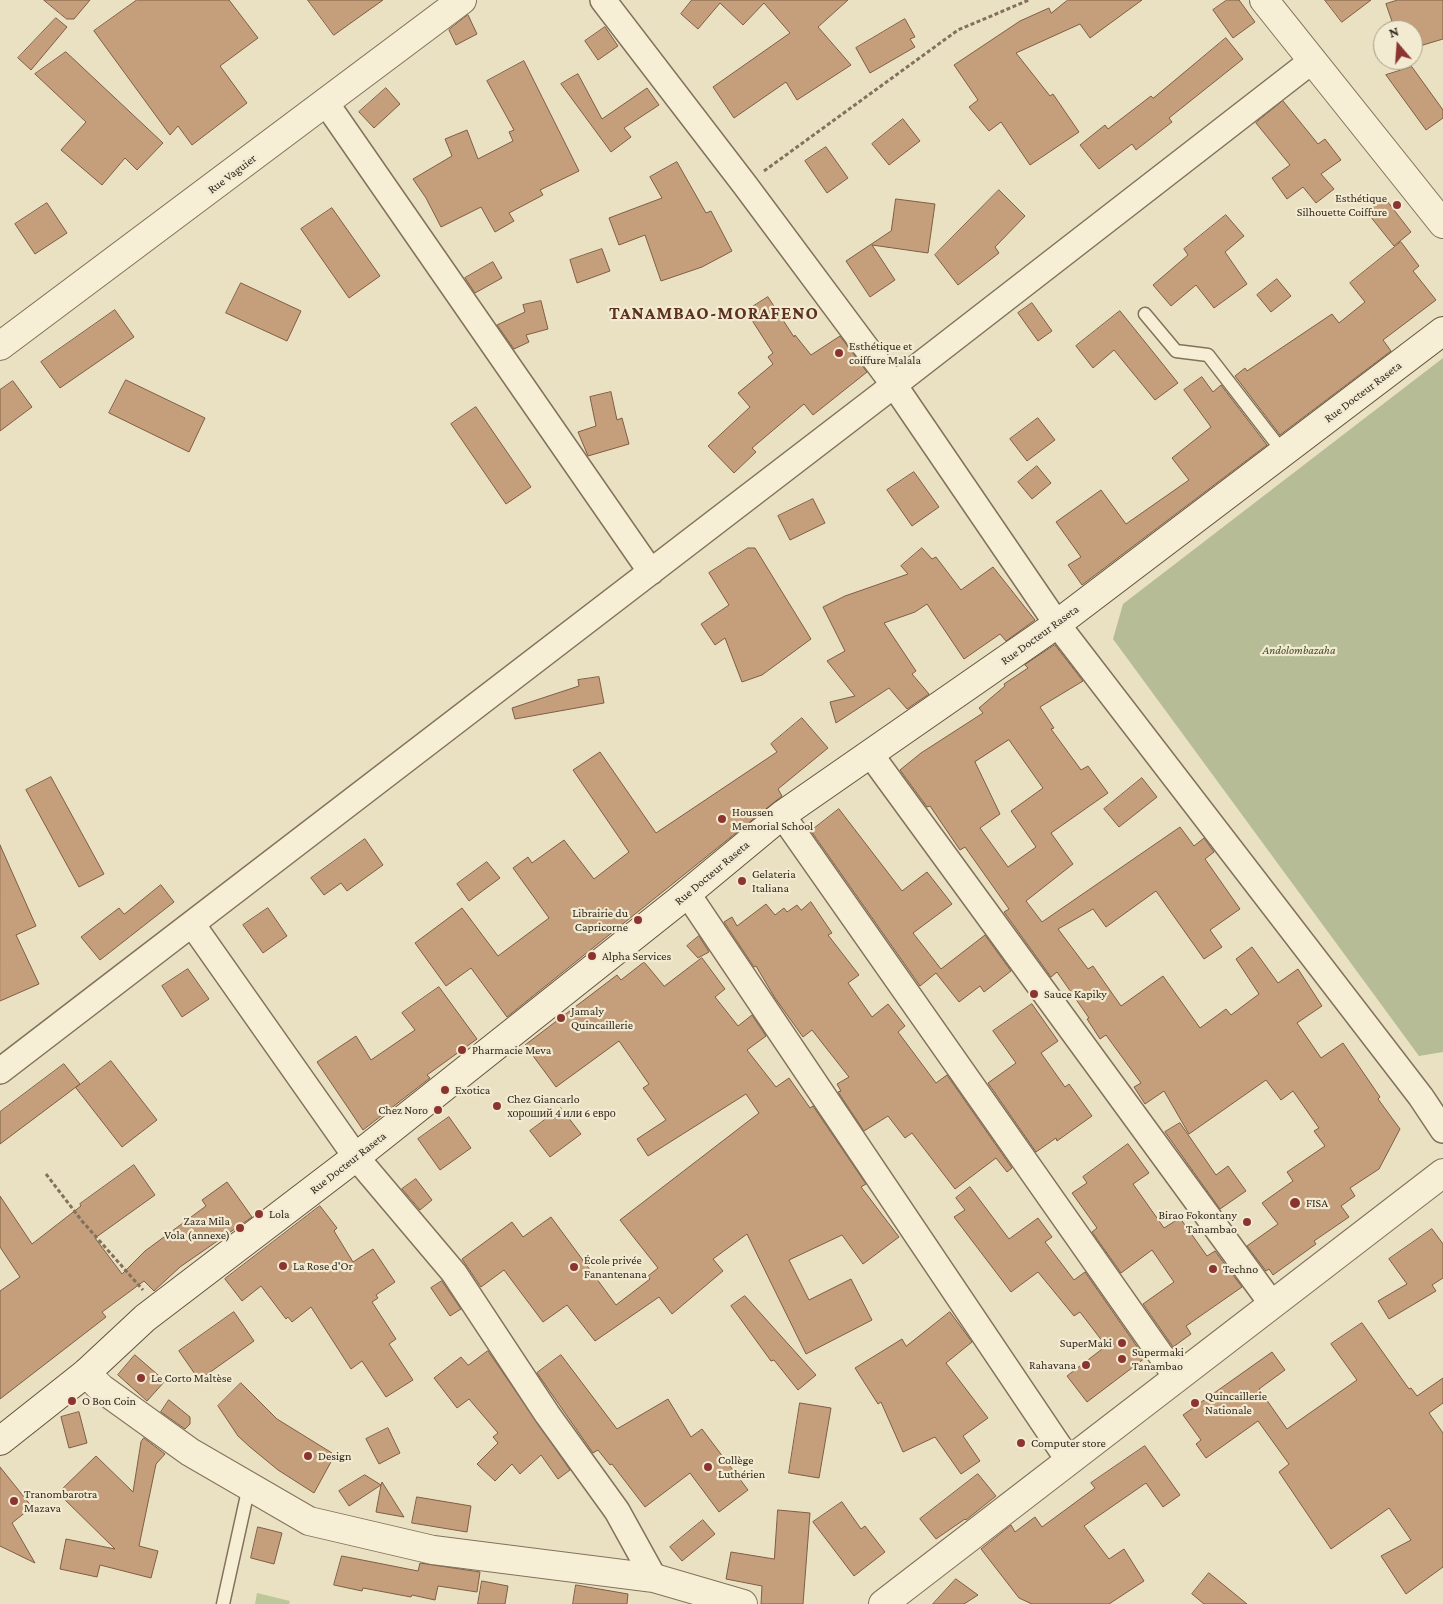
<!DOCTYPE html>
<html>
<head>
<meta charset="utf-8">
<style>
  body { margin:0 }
  #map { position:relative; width:1443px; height:1604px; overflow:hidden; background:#eae0c2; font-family:"Crimson Pro",serif }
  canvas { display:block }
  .north { position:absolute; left:1373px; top:20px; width:50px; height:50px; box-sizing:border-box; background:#f2ead1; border:1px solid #a69d89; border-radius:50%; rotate:342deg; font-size:14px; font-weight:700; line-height:20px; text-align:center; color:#33291e }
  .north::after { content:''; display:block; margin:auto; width:18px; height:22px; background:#8c3530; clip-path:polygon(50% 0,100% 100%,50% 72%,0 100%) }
</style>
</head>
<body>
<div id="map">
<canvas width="1443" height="1604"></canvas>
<div class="north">N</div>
</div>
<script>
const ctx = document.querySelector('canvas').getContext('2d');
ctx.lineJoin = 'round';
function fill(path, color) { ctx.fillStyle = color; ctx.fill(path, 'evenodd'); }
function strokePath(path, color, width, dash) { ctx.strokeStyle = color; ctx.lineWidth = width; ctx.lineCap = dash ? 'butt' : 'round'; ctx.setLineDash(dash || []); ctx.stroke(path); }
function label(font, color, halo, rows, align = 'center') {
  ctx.font = font + ' "Crimson Pro",serif'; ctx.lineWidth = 4.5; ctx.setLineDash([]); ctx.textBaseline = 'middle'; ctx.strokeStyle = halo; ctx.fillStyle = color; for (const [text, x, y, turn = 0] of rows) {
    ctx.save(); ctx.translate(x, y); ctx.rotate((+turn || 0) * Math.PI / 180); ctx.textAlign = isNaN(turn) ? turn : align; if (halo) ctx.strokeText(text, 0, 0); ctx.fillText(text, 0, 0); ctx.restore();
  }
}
const green = new Path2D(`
  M257,1593l33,8 -1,3h-34z`);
const cemetery = new Path2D(`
  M1443,358v694l-24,4 -306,-417 10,-35z`);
const building = new Path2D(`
  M44,0h46l-16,19h-7z
  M137,0h92l29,38 -38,28 27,37 -55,42 -14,-19 -8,9 -76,-104z
  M308,0h75l-49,35z
  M692,0h156l-30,27 33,38 -54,35 -11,-18 -52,36 -21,-31 77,-54 -26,-30 -21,22 -23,-22 -22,26 -17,-15z
  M1068,0h74l-52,38 -10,-14 -64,29 34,43 3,-2 26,38 -49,33 -29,-43 -12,9 -20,-24 9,-7 -24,-35 66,-44 29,-13 2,5z
  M1227,0h12l16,22 -22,16 -20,-28z
  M1325,0h46l-29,22z
  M1398,0h45v39l-30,9v-18h-18l-9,-26z
  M468,15l9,19 -21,11 -7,-15z
  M56,18l11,9 -36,43 -13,-12z
  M905,19l10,18 -5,2 5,8 -45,26 -14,-25z
  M605,27l13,19 -20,14 -13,-19z
  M1226,38l17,21 -74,59 3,4 -36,28 -4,-6 -33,25 -19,-24 25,-20 3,4 43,-33 2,2z
  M66,52l97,91 -26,27 -12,-12 -23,27 -41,-35 25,-28 -51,-48z
  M524,61l55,110 -39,19 3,5 -34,18 5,8 -19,11 -14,-25 -40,20 -15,-29 -13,-19 39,-23 -7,-17 22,-9 11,29 35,-18 -4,-9 5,-2 -27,-49z
  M1412,67l31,43v8l-17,12 -40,-55z
  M578,74l24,45 45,-31 12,17 -35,23 7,9 -20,15 -50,-68z
  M386,88l14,16 -26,24 -15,-16z
  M1283,101l35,43 7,-5 16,21 -20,14 13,15 -18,14 -13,-16 -16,12 -15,-21 18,-13 -34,-42z
  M903,119l17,22 -31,24 -17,-21z
  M826,147l22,31 -21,15 -22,-32z
  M677,162l29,51 5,-2 21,40 -30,16 -41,14 -16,-46 -26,10 -10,-27 53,-20 -12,-21z
  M999,190l26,26 -30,31 4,6 -41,32 -23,-30z
  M1384,197l27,35 -17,14 -28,-35z
  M896,199l39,5 -7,49 -56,-8 23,35 -25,17 -24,-36 45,-30z
  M47,203l20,30 -32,21 -20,-30z
  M332,208l48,68 -31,22 -48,-69z
  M1226,215l18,21 -19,16 22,32 -33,24 -18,-23 -25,21 -18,-21 35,-30 -4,-6z
  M1401,242l18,24 -6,5 23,29 -53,40 8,11 -111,84 -45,-59 10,-8 2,3 85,-57 7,9 26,-21 -15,-19z
  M602,249l8,22 -33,12 -7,-23z
  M493,262l9,16 -27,15 -10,-15z
  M1277,279l14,17 -20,16 -14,-17z
  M241,283l60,28 -14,30 -61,-28z
  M768,297l26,40 1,-2 16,20 29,-19 27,36 -54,43 -9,-11 -52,44 4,4 -22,21 -26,-27 42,-39 -12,-14 35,-29 -5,-7 5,-4 -27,-42z
  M541,301l7,28 -22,6 3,7 -15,7 -17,-24 28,-13 -2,-7z
  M1032,303l20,28 -14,10 -20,-28z
  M115,310l19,27 -74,51 -19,-26z
  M1120,311l58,72 -23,17 -41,-50 -21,18 -17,-22z
  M1202,377l11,15 8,-7 46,60 -185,140 -14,-20 13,-8 -25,-35 45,-32 25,34 63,-44 -17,-22 39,-31 -27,-37z
  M126,380l79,38 -16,34 -80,-39z
  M13,381l19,26 -32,24v-41z
  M611,392l6,28 5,-2 7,26 -41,12 -10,-24 18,-6 -6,-29z
  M476,407l55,80 -25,17 -55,-80z
  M1038,418l17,22 -28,21 -17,-22z
  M1037,466l14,17 -19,16 -14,-17z
  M914,472l25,35 -27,19 -25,-36z
  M813,499l12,24 -35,17 -12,-24z
  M748,548h7l56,91 -49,36 -20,7 -17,-44 -10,7 -14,-21 28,-19 -20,-32z
  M922,548l10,11 4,-2 25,33 32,-23 42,53 -29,21 -6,-7 -36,25 -37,-55 -12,8 -31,11 32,48 -4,3 17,20 -22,15 -18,-21 -53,35 -6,-21 25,-6 -28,-35 18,-10 -22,-44 22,-11 63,-22 -7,-8z
  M1055,645l28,36 -43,26 14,21 -3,1 30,41 7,-4 20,27 -57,40 22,31 -47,37 16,21 138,-95 14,19 10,-8 10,14 -9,7 35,50 -30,21 12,17 -18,12 -48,-68 -50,36 -13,-18 -35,20 30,40 5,-3 28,40 42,-30 37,52 26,-19 5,6 28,-21 -23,-35 16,-12 26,36 20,-14 24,37 -25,17 24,35 22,-15 37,54 -2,2 22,30 -21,40 -29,19 5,8 -14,10 8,11 -35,24 2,3 -43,31 -4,-6 -3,2 -19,-25 31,-22 -16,-21 31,-22 -6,-9 38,-26 -11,-15 5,-3 -26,-37 -12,9 -15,-20 -77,54 -25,-43 -19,13 -11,-17 7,-4 -35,-48 -6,4 -13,-20 2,-1 -32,-46 -6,5 -47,-65 5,-3 -44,-62 -5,3 -30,-44 -3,1 -27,-37 21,-17 62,-40 -4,-5 26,-22 -1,-2 24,-16 -3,-3zM1009,740l34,48 -32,23 25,36 -28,20 -28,-39 20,-14 -25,-52z
  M599,677l5,26 -89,16 -3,-11 67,-22 -1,-6z
  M802,718l26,30 -50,41 4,7 -275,221 -36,-49 -25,18 -31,-43 47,-35 36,48 51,-38 -36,-50 15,-11 4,6 32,-23 30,39 35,-27 -56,-82 27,-18 56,81 121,-81 -6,-8z
  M51,777l53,97 -25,13 -53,-97z
  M1142,778l15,19 -38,30 -15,-18z
  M839,809l63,82 25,-19 25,32 -39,29 28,36 44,-34 26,36 -27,21 -4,-6 -21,16 -23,-29 -16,13 -109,-155z
  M365,839l18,26 -36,26 -6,-8 -17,12 -13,-17z
  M0,845l36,81 -20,9 23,49 -39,17z
  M487,862l13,16 -31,23 -12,-17z
  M161,885l13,17 -74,58 -19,-23 38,-29 5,6z
  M811,902l21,31 -4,2 31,40 -11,8 24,34 16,-13 17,22 -7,6 38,51 11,-8 65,93 -5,4 -11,-14 -41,31 -43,-56 -7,5 -17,-22 -24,15 -26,-39 3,-1 -4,-7 12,-7 -37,-47 -9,7 -28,-39 -19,-32 -2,1 -30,-45 8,-5 5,9 29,-22 9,11 9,-7 3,4 10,-7 4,5z
  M268,908l19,28 -24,17 -20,-28z
  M699,936l10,16 -11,6 -11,-12z
  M702,958l23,31 -10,8 23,29 14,-11 14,21 -19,14 29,37 13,-9 21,30 3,-2 53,78 -5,3 38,50 -36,27 -21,-29 -53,25 20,40 42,-21 21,41 -66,34 -59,-120 -34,25 10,12 -51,43 -13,-17 -64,44 -28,-36 -24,17 -39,-52 -23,17 -19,-28 50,-37 11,15 28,-20 65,88 34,-26 -2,-3 10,-8 -38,-48 139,-107 -13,-19 -98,62 -11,-17 29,-19 -23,-32 6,-4 -30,-43 -63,46 -31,-42 92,-70 4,5 23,-18 20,24z
  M188,969l21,30 -27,18 -20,-31z
  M439,987l38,52 -50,36 3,3 -67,52 -46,-68 39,-26 15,24 44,-30 -13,-17z
  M1032,1004l26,37 -17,12 24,34 4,-3 23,32 -35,25 -1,-3 -20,14 -48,-69 28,-20 -23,-32z
  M111,1061l46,59 -35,27 -46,-59z
  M64,1064l16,20 -80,60v-32z
  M561,1108l20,26 -31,23 -20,-26z
  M449,1117l22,31 -31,22 -22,-31z
  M1180,1123l36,52 12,-9 18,25 -26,18 -55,-77z
  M1128,1144l21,29 -16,11 31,44 16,-10 27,38 8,-5 27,36 -56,39 5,8 -18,13 -30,-43 31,-22 -22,-32 -31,23 -29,-41 5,-4 -25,-35 15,-10 -4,-6z
  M134,1165l21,30 -60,43 27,36 23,-23 61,-45 -4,-6 25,-18 25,35 -72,50 -26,24 -10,-10 -42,31 4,5 -106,82v-108l20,-14 -20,-30v-51l32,48 49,-38 -1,-2z
  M416,1179l16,21 -12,10 -18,-21z
  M970,1187l39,52 29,-21 14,19 -7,5 29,38 11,-8 60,86 -58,44 -20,-26 39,-30 -26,-34 -6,4 -36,-44 -27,20 -57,-75 11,-7 -9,-12z
  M320,1206l17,22 -3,3 19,31 20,-13 22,33 -19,13 2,3 -6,4 24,37 -7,5 24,36 -27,17 -24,-36 -11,8 -40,-62 -19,15 -4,-5 -2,2 -25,-33 -19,15 -17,-22z
  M1432,1229l11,15v34l-11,7 4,6 -47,28 -11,-18 29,-17 -18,-25z
  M442,1281l19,28 -11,7 -19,-28z
  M745,1296l71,79 -18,15 -24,-30 -3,1 -40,-55z
  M234,1312l20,29 -55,39 -20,-29z
  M950,1312l22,30 -26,21 42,55 -25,18 17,25 -19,13 -26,-37 -32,15 -22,-50 -3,2 -23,-36 47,-29 4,7z
  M1362,1323l47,66 2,-1 6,8 26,-18v25l-14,10 14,20v134l-37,27 -25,-38 30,-16 -22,-32 -58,41 -52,-77 10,-8 -31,-43 -52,37 -10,-14 5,-4 -18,-25 89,-63 13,18 -26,19 28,40 70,-49 -26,-36z
  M488,1351l82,119 -12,9 -17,-24 -21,19 -8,-10 -17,17 -18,-17 21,-21 -5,-6 5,-4 -29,-34 -12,9 -23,-30 27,-21 7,8z
  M135,1355l30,26 -18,20 -29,-26z
  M561,1355l56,74 51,-30 23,38 11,-8 46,61 -29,22 -29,-39 -45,34 -33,-43 -2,1 -12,-15 -5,3 -56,-80z
  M241,1383l36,36 55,34v7l-18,33 -36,-23 -28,-23 -12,-11 -20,-30z
  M169,1400l21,17v7l-5,5 -24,-17z
  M800,1403l31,5 -12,70 -30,-5z
  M79,1412l8,31 -18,5 -8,-31z
  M388,1428l12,25 -21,11 -13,-25z
  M144,1438l21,16 -9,10 -17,82 19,5 -7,27 -51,-13 -3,12 -37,-8 6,-30 49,10 -57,-56 38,-37 37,36 8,-50z
  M1145,1446l35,49 -17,12 -17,-24 -62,43 25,33 15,-10 20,32 -35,23h-77l-13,-6 -38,-49 30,-24 4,7 20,-15 7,10 53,-39 -4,-5z
  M0,1467l32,40 -20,16 23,40 -35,-17z
  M978,1474l18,22 -30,24 -1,-1 -29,20 -16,-20z
  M365,1475l16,10 1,-3 22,35 -28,-5 5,-27 -32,21 -10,-15z
  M417,1497l54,9 -4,26 -55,-9z
  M842,1502l19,27 4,-3 20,26 -31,24 -41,-54z
  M778,1510l32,3 -7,91h-42l1,-18 -36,-7 5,-27 43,7z
  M703,1520l12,14 -33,27 -12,-14z
  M258,1527l24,6 -8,31 -23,-6z
  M342,1556l76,15 2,-8 60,9 -3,20 -39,-6 -3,14 -23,-5 -1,2 -48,-9 -1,3 -28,-6z
  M1209,1573l38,31h-43l-12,-10z
  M956,1579l22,16 -14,9h-31z
  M482,1581l26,5 -3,18h-27z
  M576,1585l52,9 -1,10h-54z`);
const path = new Path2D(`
  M764,171l194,-141 71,-30
  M46,1174l36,47 61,69`);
const service = new Path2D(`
  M1145,314l31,37 32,4 75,97
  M223,1604l26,-118`);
const minor = new Path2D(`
  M603,0l142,185 149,200 163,239 364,473 22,33
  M326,103l325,469
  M871,755l401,549
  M782,815l395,563
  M687,893l382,568
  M192,924l164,233 98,116 93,141 70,97 37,67
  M0,1071l894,-686 419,-325`);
const tertiary = new Path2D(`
  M1264,0l179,224
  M0,346l462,-346
  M86,1373l15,15 89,64 119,69 124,29 221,28 89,26
  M883,1604l560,-431`);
const secondary = new Path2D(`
  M0,1441l86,-68 59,-55 211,-161 321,-255 105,-87 275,-191 386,-293`);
const markers = [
  [1397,205,5,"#8c3530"],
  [839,353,5,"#8c3530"],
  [722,819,5,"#8c3530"],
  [742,881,5,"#8c3530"],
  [638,920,5,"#8c3530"],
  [592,956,5,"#8c3530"],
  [1034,994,5,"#8c3530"],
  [561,1018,5,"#8c3530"],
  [462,1050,5,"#8c3530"],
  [445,1090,5,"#8c3530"],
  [497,1106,5,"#8c3530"],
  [438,1110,5,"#8c3530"],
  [1295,1203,6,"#8c3530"],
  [259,1214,5,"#8c3530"],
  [1247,1222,5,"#8c3530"],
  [240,1228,5,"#8c3530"],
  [283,1266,5,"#8c3530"],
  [574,1267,5,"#8c3530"],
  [1213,1269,5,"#8c3530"],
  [1122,1343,5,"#8c3530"],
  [1122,1359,5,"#8c3530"],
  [1086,1365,5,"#8c3530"],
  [141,1378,5,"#8c3530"],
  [72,1401,5,"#8c3530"],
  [1195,1403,5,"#8c3530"],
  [1021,1443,5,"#8c3530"],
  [308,1456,5,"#8c3530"],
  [708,1467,5,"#8c3530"],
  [14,1501,5,"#8c3530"]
];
const streetNames = [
  ["Rue Vaguier",232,174,-37],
  ["Rue Docteur Raseta",1363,392,-37],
  ["Rue Docteur Raseta",1040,635,-36],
  ["Rue Docteur Raseta",712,873,-40],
  ["Rue Docteur Raseta",348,1163,-38]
];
const poiNames = [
  ["Esthétique",1387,198,"right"],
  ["Silhouette Coiffure",1387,212,"right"],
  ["Esthétique et",849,346],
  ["coiffure Malala",849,360],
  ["Houssen",732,812],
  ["Memorial School",732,826],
  ["Gelateria",752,874],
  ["Italiana",752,888],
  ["Librairie du",628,913,"right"],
  ["Capricorne",628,927,"right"],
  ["Alpha Services",602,956],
  ["Sauce Kapiky",1044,994],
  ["Jamaly",571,1011],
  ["Quincaillerie",571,1025],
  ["Pharmacie Meva",472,1050],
  ["Exotica",455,1090],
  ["Chez Giancarlo",507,1099],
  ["хороший 4 или 6 евро",507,1113],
  ["Chez Noro",428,1110,"right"],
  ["FISA",1306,1203],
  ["Lola",269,1214],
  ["Birao Fokontany",1237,1215,"right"],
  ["Tanambao",1237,1229,"right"],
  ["Zaza Mila",230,1221,"right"],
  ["Vola (annexe)",230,1235,"right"],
  ["École privée",584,1260],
  ["Fanantenana",584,1274],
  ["La Rose d'Or",293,1266],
  ["Techno",1223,1269],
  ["SuperMaki",1112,1343,"right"],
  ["Supermaki",1132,1352],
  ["Tanambao",1132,1366],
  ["Rahavana",1076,1365,"right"],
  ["Le Corto Maltèse",151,1378],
  ["Quincaillerie",1205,1396],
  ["Nationale",1205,1410],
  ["O Bon Coin",82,1401],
  ["Computer store",1031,1443],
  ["Design",318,1456],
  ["Collège",718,1460],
  ["Luthérien",718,1474],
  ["Tranombarotra",24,1494],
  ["Mazava",24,1508]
];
const parkNames = [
  ["Andolombazaha",1299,650]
];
const districtNames = [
  ["TANAMBAO-MORAFENO",714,313]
];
fill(green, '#bec797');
fill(cemetery, '#b5bc96');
fill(building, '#c59e7b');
strokePath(building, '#7f5e43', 1);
strokePath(service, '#82725b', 15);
strokePath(minor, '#82725b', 28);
strokePath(tertiary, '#82725b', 30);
strokePath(secondary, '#64533e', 30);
strokePath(path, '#82725b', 3, [4, 2.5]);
strokePath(service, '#f6eed5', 12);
strokePath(minor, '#f6eed5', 25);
strokePath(tertiary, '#f6eed5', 28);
strokePath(secondary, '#f6eed5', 28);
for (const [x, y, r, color] of markers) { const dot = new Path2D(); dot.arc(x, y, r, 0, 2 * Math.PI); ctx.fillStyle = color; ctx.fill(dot); strokePath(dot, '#f2ead1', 2); }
label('12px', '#33291e', '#f2ead1', streetNames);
label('12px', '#33291e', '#f2ead1', poiNames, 'left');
label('italic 12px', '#424e26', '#f2ead1', parkNames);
ctx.letterSpacing = '1px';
label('bold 18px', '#5c3121', '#f2ead1', districtNames);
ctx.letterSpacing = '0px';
</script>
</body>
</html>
